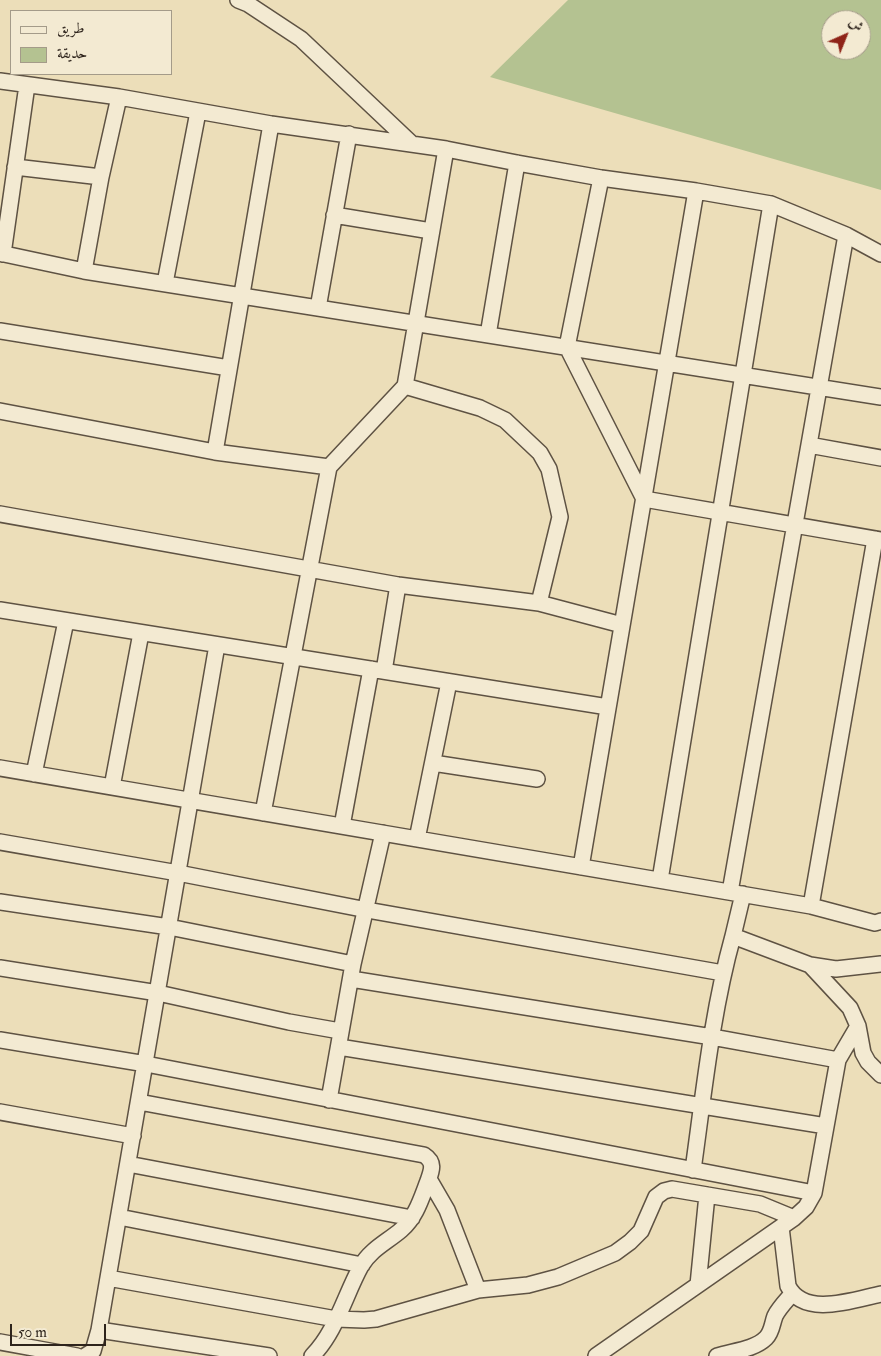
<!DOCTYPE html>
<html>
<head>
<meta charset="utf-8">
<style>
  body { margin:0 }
  #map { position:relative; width:881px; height:1356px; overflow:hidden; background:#ecdeb9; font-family:"IM FELL Double Pica",Amiri,serif }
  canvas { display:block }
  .legend { position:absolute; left:10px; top:10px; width:162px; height:65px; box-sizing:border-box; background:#f3ead2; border:1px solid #a49b89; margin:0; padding:6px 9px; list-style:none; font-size:15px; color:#2e241c }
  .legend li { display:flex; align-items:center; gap:10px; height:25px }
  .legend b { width:25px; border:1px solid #a49b89 }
  .north { position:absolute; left:821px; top:10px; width:50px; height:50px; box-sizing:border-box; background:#f3ead2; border:1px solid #a49b89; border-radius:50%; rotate:44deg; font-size:14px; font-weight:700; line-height:20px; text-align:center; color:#2e241c }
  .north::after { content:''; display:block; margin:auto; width:18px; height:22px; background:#8f2418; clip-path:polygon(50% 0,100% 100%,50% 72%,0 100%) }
  .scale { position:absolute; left:10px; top:1324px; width:96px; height:22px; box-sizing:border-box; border:2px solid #2e241c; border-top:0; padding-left:6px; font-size:15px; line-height:18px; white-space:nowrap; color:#2e241c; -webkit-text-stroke:4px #f3ead2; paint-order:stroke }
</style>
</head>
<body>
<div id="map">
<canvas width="881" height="1356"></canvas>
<ul class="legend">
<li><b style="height:6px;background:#f3ead2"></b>طريق</li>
<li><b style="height:14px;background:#b4c291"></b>حديقة</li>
</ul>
<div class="north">ش</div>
<div class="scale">50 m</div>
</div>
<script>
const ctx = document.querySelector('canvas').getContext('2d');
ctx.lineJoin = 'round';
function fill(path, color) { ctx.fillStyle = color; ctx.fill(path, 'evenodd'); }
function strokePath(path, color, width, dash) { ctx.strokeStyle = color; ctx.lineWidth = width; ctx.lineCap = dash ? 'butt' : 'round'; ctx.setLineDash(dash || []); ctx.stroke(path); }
const green = new Path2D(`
  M568,0h313v190l-391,-113zM831,20h30v30h-30z`);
const minor = new Path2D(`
  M238,0l10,4 53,35 111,105
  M0,81l119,16 152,27 175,25 71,14 84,15 95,13 75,13 75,31 35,19
  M15,167l86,10
  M601,178l-34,169 77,152 237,41
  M334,215l97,16
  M0,253l84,18 797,126
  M3,254l24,-169
  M84,271l17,-94 18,-80
  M165,283l33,-171
  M318,308l31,-174
  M0,331l229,37
  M488,335l29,-172
  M405,386l75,22 25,12 35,33 9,16 11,48 -21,86
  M0,411l215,41 114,15
  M809,445l72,13
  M215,452l56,-328
  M0,514l398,71 141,18 83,22
  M0,610l608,97
  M384,671l14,-86
  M433,763l104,16
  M0,768l811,138 64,17 6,-2
  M34,774l32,-153
  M112,787l29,-154
  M263,813l66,-346 76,-81 41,-237
  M342,826l29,-157
  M417,839l32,-157
  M0,842l178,31 189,37 356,63
  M581,867l115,-676
  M660,880l111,-676
  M730,892l116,-657
  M743,894l-10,42 77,29 26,4 45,-5
  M0,902l169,25 184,37
  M811,906l64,-367
  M810,965l40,43 8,18 5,27 5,9 13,13
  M0,968l158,25 131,29 51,9
  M351,979l361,58 126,23
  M0,1040l146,24 668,129
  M339,1047l487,79
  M329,1100l24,-136 30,-131
  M139,1102l285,53c11,7 8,15 4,26 -7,18 -12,36 -27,49 -14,12 -30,19 -40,36 -16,29 -25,66 -49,90
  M0,1112l133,24
  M128,1164l284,54
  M693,1170c11,-79 19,-158 40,-234
  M429,1179l18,31 31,80
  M119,1217l243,48
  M781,1227l7,59c16,32 65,14 93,8
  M108,1278l228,41 28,1 12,-1 102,-29 50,-5 30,-8 57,-24 15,-11 11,-11 15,-34 8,-6 8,-2 88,15 34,14
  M698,1285l9,-90
  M99,1330l170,26
  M0,1342l77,14
  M85,1356l8,-5 6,-21 118,-685
  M596,1356l198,-138 12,-11 8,-14 24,-133 20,-34
  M717,1356c15,-5 37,-6 49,-18 6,-6 6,-14 9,-22 4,-8 11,-15 17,-22`);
fill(green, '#b4c291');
strokePath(minor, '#5e5243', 18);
strokePath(minor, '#f3ead2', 15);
</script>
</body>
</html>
